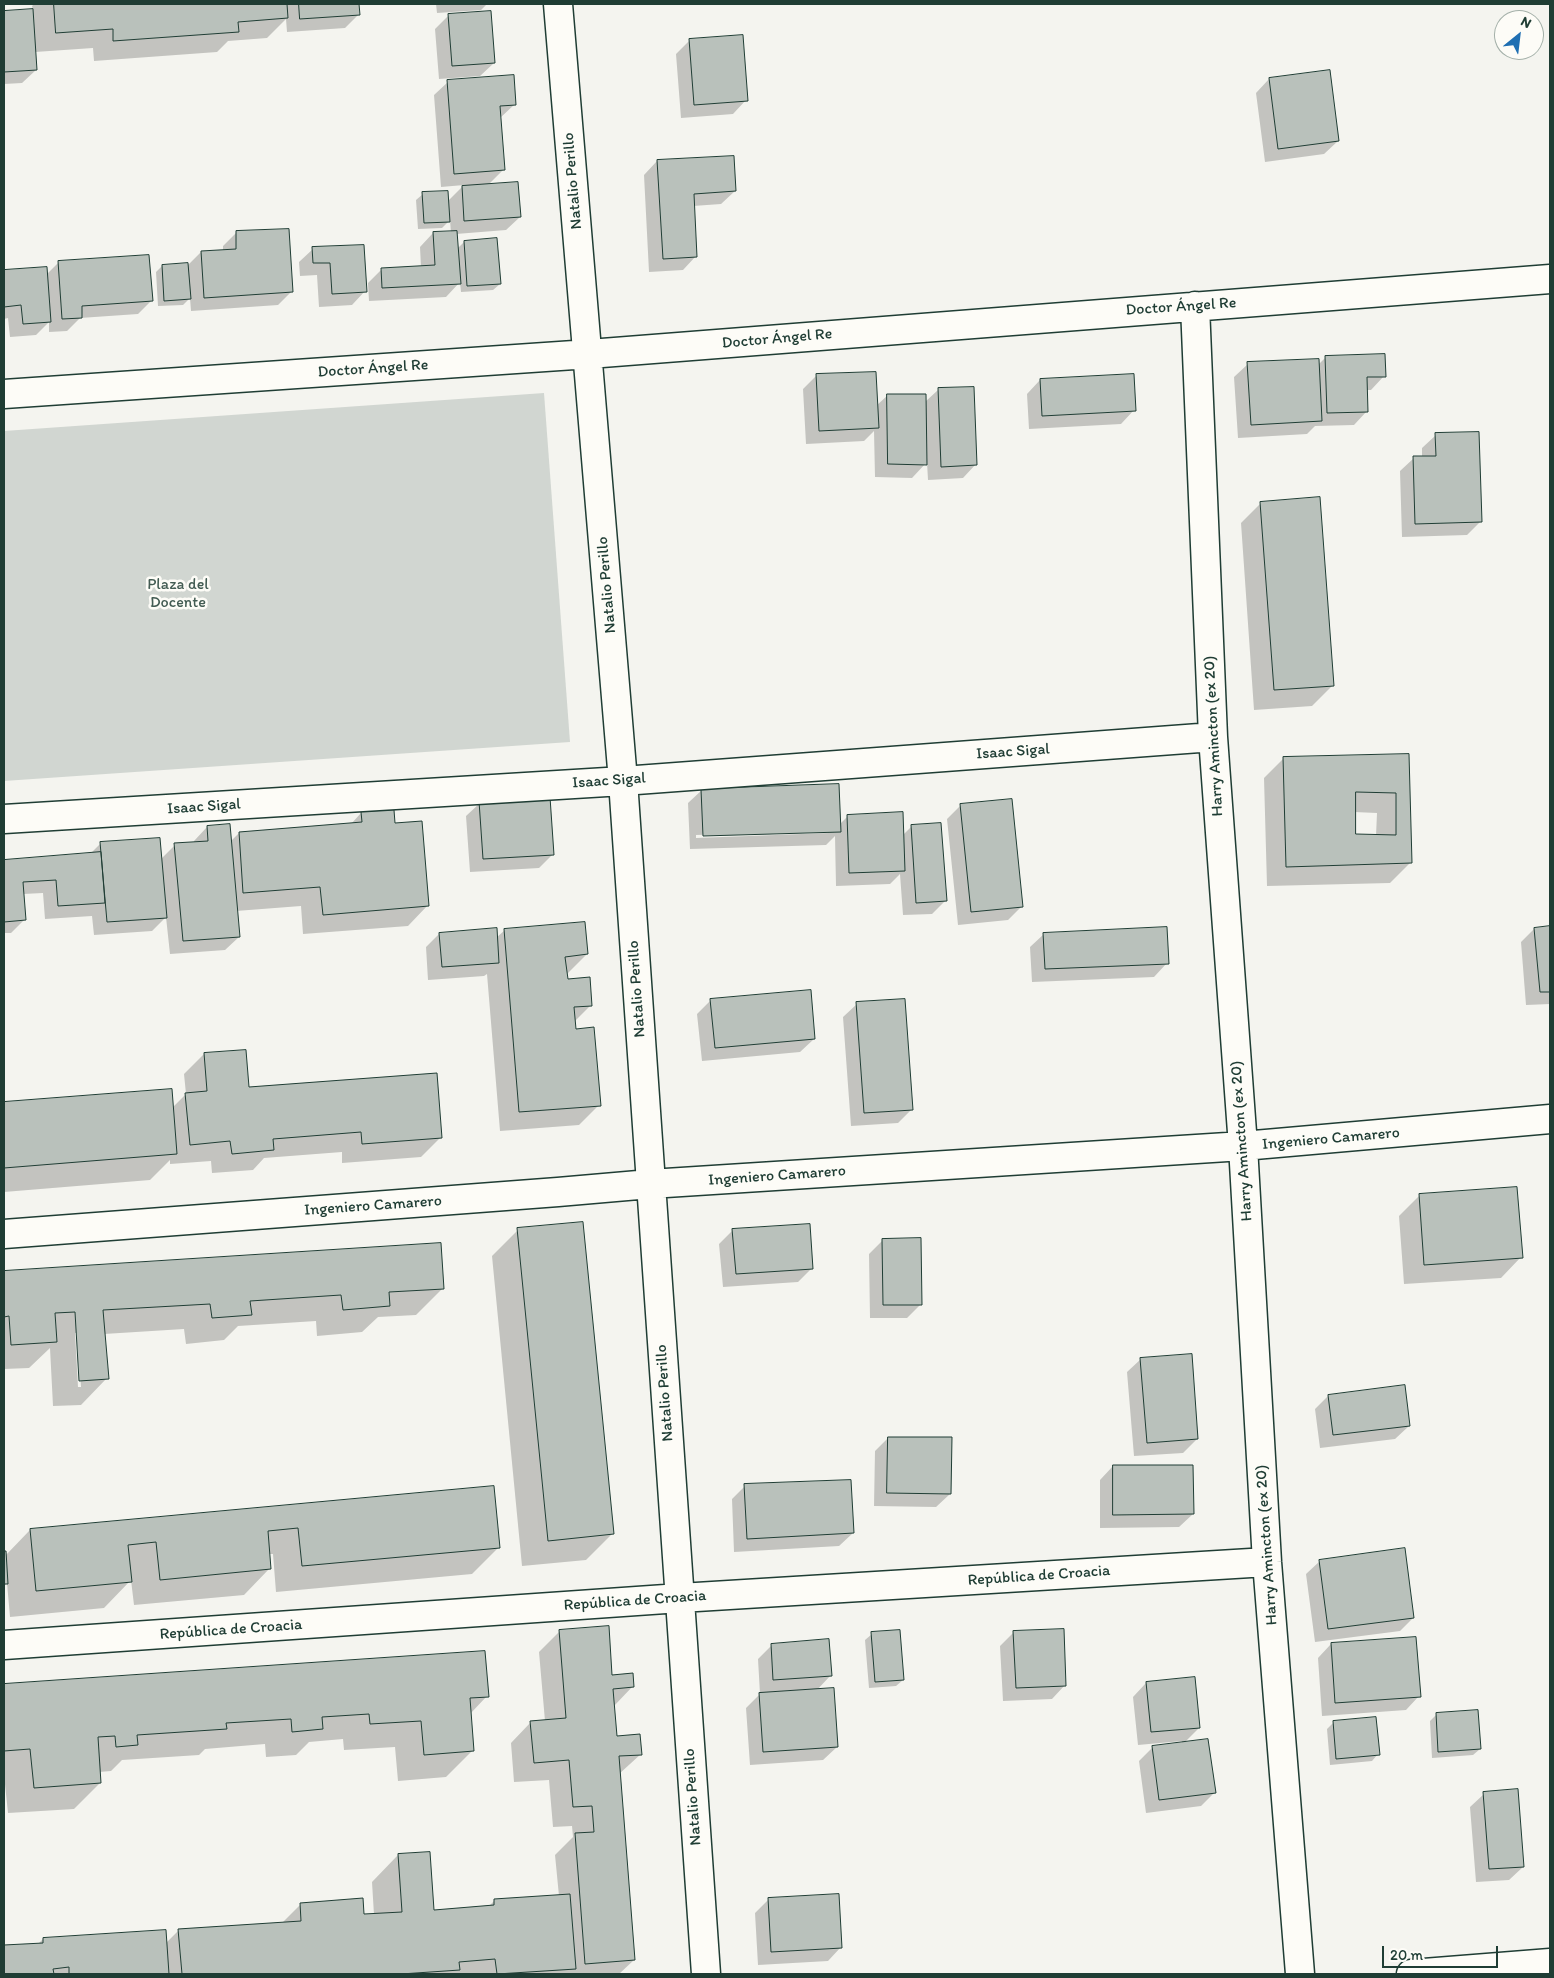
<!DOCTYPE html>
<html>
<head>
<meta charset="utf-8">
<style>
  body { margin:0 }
  #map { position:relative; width:1554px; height:1978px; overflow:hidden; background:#f4f4ef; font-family:Itim,sans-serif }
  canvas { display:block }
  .frame { position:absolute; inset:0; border:5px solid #1f3d34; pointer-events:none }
  .north { position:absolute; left:1494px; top:10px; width:50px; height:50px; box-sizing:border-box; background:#fdfcf7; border:1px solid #a4b0a9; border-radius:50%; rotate:29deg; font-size:14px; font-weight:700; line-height:20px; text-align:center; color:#1f3d34 }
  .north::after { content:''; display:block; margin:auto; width:18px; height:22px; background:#1f6fb2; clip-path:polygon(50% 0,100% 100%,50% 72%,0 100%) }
  .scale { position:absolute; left:1382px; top:1946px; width:116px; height:22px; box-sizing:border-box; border:2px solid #1f3d34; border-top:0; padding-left:6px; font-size:15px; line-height:18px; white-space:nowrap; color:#1f3d34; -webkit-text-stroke:4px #fdfcf7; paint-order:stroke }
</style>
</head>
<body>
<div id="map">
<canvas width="1554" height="1978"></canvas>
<div class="frame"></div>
<div class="north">N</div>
<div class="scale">20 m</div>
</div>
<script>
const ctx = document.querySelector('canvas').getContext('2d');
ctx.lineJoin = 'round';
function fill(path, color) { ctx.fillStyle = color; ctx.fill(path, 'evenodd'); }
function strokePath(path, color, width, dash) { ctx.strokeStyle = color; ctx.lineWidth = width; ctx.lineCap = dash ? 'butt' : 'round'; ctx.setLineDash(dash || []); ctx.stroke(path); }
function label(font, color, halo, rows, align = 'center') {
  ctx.font = font + ' Itim,sans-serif'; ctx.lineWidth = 5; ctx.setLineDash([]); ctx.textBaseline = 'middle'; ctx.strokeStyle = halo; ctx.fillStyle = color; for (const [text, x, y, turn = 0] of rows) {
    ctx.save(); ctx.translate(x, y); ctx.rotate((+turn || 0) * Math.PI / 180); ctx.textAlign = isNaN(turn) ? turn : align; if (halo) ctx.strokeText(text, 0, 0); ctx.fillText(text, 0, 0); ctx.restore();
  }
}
const green = new Path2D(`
  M544,393l26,349 -566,39v-350z`);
const shadow = new Path2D(`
  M34,4h324l1,10 -14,14 -58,4 -1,-13 -19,19 -39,3 -11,11 -123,9 -1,-13 -58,4 1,18 -14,13 -18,1v-72l29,-2 -1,-4z
  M436,4h51l-6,6 -44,3z
  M450,14l44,49 -14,13 -41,3 -4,-50z
  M690,40l56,60 -13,14 -52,4 -5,-64z
  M1269,79l69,62 -14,13 -59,8 -9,-69z
  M448,82l67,22 -15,14 3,52 -15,15 32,32 -14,13 -50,4 1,15 7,-7 36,42 -7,6 -32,2 -1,-10 -14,15 -77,4 -1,-18 14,-14 39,-2 -1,-20 13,-14h18l-1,-13 -8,8 -24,1 -2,-29 7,-6 25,7 16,-16 -23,2 -7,-92z
  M657,161l78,30 -14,13 -28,2 3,50 -13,14 -34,2 -5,-97z
  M236,233l55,59 -13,13 -87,6 -1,-13 -7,7 -25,1 -2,-34 6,-6h25l14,-14 22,-1v-5z
  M313,249l52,42 -13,14 -33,2 -2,-32 -17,1 -1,-14z
  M59,262l93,38 -14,14 -58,4 -13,13 -18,1v-10l-13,13 -26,2 -2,-19 -4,1v-48l42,-3v7z
  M1326,357l58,19 -13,14h-5l1,21 -13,14 -39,1 -8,8 -69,4 -4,-61 14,-13 70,1z
  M817,375l59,31 12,-11 37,7 13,-12 38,74 -13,14 -35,2 -1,-18 -15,16 -37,-1 -1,-46 -10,10 -58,3 -3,-55z
  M1040,380l94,30 -13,14 -92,5 -2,-35z
  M1436,435l45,86 -14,14 -65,2 -2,-66 14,-13 8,-1v-9z
  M1261,503l72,182 -21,21 -58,4 -13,-187z
  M1407,755l3,108 -20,20 -123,3 -3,-108 20,-20zM1354,812l23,1 -1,23 -22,-1z
  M702,790l138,34 8,-8 55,19 8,-8 35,73 -14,14 -29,1 -3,-41 -10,10 -54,2 -1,-50 -9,9 -136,4 -2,-46zM828,831v2l-132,5v-3z
  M480,803l73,51 -14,14 -69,4 -4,-56z
  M961,805l61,101 -14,14 -50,5 -11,-106z
  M361,813l33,12 34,80 -20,21 -105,8 -2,-28 -65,5 3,26 -14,13 -55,4 -4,-37 -14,14 -58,4 -2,-19 -47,3 -2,-26 -20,1 2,25 -14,14h-7v-72l86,-7 11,-11 60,16 14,-14 19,-2v-2l13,-14 23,15 9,-9 112,-9z
  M1550,928v76l-24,1 -5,-63 13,-13z
  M505,930l82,24 -21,21 1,6 24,24 -17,17 1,8 24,75 -20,20 -79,6 -13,-157 -3,2 -56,4 -2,-33 13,-13 57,4z
  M1044,934l123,29 -13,14 -122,5 -2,-35z
  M711,1000l103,39 -14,13 -98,9 -5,-47z
  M857,1004l54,106 -13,13 -47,3 -8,-109z
  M204,1054l43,35 194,48 -20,20 -79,6v-11l-78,6 -11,12 -41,3 -1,-12 -41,3v-4l-20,20 -146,12v-89l166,-13 2,18 14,-14 -2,-20z
  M1516,1189l5,68 -20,21 -97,6 -5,-68 20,-20z
  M518,1230l94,304 -26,26 -64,6 -30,-310z
  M733,1230l79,38 -14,14 -75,5 -4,-43z
  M883,1240l38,64 -14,14h-37l-1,-64z
  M440,1245l3,43 -27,27 -38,2 -16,15 -45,4 -1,-15 -78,5 -14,14 -38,4 -2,-15 -80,5 3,44 -26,27 -28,1 -3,-58 -21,20 -25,1v-97zM75,1333h2l4,54h-3z
  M1141,1359l56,80 -14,14 -49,3 -7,-84z
  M1328,1396l81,30 -14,13 -75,9 -5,-39z
  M888,1438l62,56 -14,13 -62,-1 1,-55z
  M1113,1466l80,48 -14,13 -79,1v-48z
  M745,1486l108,47 -14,13 -105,6 -2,-53z
  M493,1487l6,60 -27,27 -196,18 -3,-38h-4l1,14 -26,27 -110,10 -3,-25 -27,28 -94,9 -3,-34 -3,3v-34l1,4 25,-26z
  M1320,1561l93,57 -13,13 -85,11 -9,-68z
  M607,1628l4,48 22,10 -19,20 2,31 25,17 -22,20 15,186 -15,14h-615v-27l34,-3 5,-5 123,4 13,-13 103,-7 19,-19 62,12 11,-1 -2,-33 26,-27 35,56 55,-4 6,-6 65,-5 -4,-41 18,-18 -1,-11 -19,1 -4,-47 -35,2 -3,-39 20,-21 14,-1 -6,-69 20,-20z
  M1014,1632l51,53 -13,14 -49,2 -3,-55z
  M872,1634l31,46 -7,6 -27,2 -4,-48z
  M1331,1644l88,52 -13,14 -84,6 -4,-58z
  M771,1646l60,29 -15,16 21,56 -14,13 -73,5 -4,-57 14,-14 -2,-35z
  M484,1652l3,44 -17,18 3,36 -27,27 -48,4 -3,-34 -51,3 -1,-11 -34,3 -13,13 -30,2 -1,-13 -60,5 -6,6 -77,5 -11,11 -12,1 1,11 -26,26 -66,4 -4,-38v-90z
  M1146,1683l53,45 -16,16 31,49 -13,13 -55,7 -7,-52 14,-14 29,-3v-3l-44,4 -5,-48z
  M1437,1714l43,35 -7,6 -41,3 -2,-37z
  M1334,1722l44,32 -6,7 -42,4 -3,-36z
  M1484,1794l39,73 -14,13 -33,2 -6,-75z
  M768,1900l73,47 -13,14 -70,4 -3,-52z`);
const building = new Path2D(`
  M54,4h233l1,14 -50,4 1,10 -126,9v-12l-57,4z
  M299,4h60l1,11 -60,4z
  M33,9l4,61 -33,2v-61z
  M491,11l4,52 -43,3 -4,-52z
  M743,35l5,66 -54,4 -5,-66z
  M1330,70l9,71 -61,8 -9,-71z
  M514,75l2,30 -16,1 5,64 -51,4 -7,-94z
  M734,156l2,35 -42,3 3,63 -34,2 -6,-99z
  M518,182l3,35 -57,4 -2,-35z
  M448,191l2,31 -26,1 -2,-31z
  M289,229l4,63 -89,6 -3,-47 35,-2v-18z
  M457,231l4,53 -79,4 -1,-20 54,-3 -2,-33z
  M497,238l4,46 -34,2 -3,-45z
  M364,245l3,47 -35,2 -2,-31h-17l-1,-16z
  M149,255l4,46 -71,5v12l-20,1 -4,-58z
  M188,263l3,36 -27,2 -2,-36z
  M47,267l4,55 -28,2 -2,-19 -17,2v-37z
  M1385,354l1,23h-19l1,35 -41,1 -2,-57z
  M1319,359l3,62 -71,4 -4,-63z
  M876,372l3,56 -60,3 -3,-57z
  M1134,374l2,37 -94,5 -2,-37z
  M974,387l3,78 -36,2 -3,-79z
  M887,394h39l1,71 -39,-1z
  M1479,432l3,90 -67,2 -2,-68h23l-1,-23z
  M1320,497l14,189 -60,4 -14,-188z
  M1409,754l3,109 -126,4 -3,-110zM1356,792l40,1v42l-40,-1z
  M839,784l2,48 -138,4 -2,-47z
  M550,797l4,58 -71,4 -4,-58z
  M1012,799l11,108 -52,5 -11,-108z
  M394,810l1,13 27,-2 7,85 -106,9 -3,-28 -77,6 -4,-61 123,-10 -1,-10z
  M903,812l2,59 -56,2 -2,-58z
  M941,823l6,78 -31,2 -5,-78z
  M230,824l10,113 -57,4 -9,-98 34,-2 -1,-15z
  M160,838l7,80 -60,4 -7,-80z
  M101,852l4,51 -47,3 -2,-26 -33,2 3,38 -22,2v-62z
  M585,922l3,32 -23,3 3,22 22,-2 2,29 -18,1 2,22 18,-2 7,79 -82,6 -15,-183z
  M1550,926v66h-10l-6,-64z
  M1167,927l2,37 -124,5 -2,-36z
  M497,928l2,35 -57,4 -3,-34z
  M811,990l4,49 -100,9 -5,-49z
  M905,999l8,111 -49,3 -8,-111z
  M246,1050l3,37 188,-14 5,65 -80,6 -1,-12 -88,7 1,11 -42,4 -2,-13 -40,4 -5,-52 22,-2 -3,-38z
  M172,1089l5,65 -173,14v-66z
  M1517,1187l6,71 -99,7 -5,-71z
  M583,1222l31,312 -66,7 -31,-313z
  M810,1224l3,45 -77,5 -4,-45z
  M921,1238l1,67h-39l-1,-66z
  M441,1243l3,46 -55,3 1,14 -47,4 -2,-15 -91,6 2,14 -40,3 -2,-14 -107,6 6,69 -30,2 -4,-69 -20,1 2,29 -46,3 -2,-29 -5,1v-46z
  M1192,1354l6,85 -51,4 -7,-85z
  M1405,1385l5,41 -77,9 -5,-40z
  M888,1437h64l-1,57 -64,-1z
  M1113,1465h80l1,49 -81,1z
  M851,1480l3,53 -107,6 -3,-55z
  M494,1486l6,62 -198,18 -4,-38 -30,3 3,38 -111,11 -4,-38 -28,3 4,37 -96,9 -6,-62z
  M1405,1548l9,70 -86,11 -9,-69z
  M4,1551h2l2,33h-4z
  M609,1626l3,49 21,-2 1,14 -21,2 4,47 23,-2 2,21 -23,1 16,204 -50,4 -10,-131 19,-1 -2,-26 -19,1 -4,-47 -35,3 -4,-42 36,-3 -7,-88z
  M1064,1629l2,57 -50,2 -3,-57z
  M900,1630l4,50 -29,2 -4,-50z
  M1416,1637l5,60 -86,6 -4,-60z
  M829,1639l3,37 -59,4 -2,-36z
  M485,1651l4,46 -19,1 4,53 -50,4 -3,-34 -51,3 -1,-10 -47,3 1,12 -31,3 -1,-13 -65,4 1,6 -90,6 1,10 -22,2 -1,-11 -17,1 3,46 -67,5 -4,-39 -26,2v-67z
  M1195,1677l5,51 -49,4 -5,-50z
  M834,1688l4,59 -75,5 -4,-59z
  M1478,1710l3,39 -43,3 -2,-39z
  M1376,1717l4,38 -44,4 -3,-38z
  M1208,1739l8,54 -57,7 -7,-54z
  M1518,1789l6,78 -35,2 -6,-77z
  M430,1852l4,58 60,-5v-6l76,-5 6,75 -79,5 -2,-15 -36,3 1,8 -59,4h-219l-4,-45 123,-8 -1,-18 63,-5 1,16 38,-2 -4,-58z
  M839,1894l3,54 -71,4 -3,-54z
  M166,1930l3,44h-100v-7l-16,2 1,5h-50v-29l39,-2v-5z`);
const street = new Path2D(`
  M558,4l65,777 83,1193
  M1195,306l18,431 30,409 24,416 33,412
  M4,394l585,-40 961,-75
  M4,819l619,-38 590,-44
  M4,1234l554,-42 92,-8 593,-38 307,-27
  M4,1645l676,-47 587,-36`);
const secondary = new Path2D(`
  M1411,1974l139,-11`);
const streetNames = [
  ["Natalio Perillo",573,181,-95],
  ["Doctor Ángel Re",1181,307,-4],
  ["Doctor Ángel Re",777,339,-5],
  ["Doctor Ángel Re",373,369,-4],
  ["Natalio Perillo",607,585,-95],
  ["Harry Amincton (ex 20)",1214,736,-93],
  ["Isaac Sigal",1013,752,-4],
  ["Isaac Sigal",609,781,-4],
  ["Isaac Sigal",204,807,-4],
  ["Natalio Perillo",637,989,-94],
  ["Ingeniero Camarero",1331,1139,-5],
  ["Harry Amincton (ex 20)",1242,1141,-94],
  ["Ingeniero Camarero",777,1176,-4],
  ["Ingeniero Camarero",373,1206,-4],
  ["Natalio Perillo",665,1393,-94],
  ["Harry Amincton (ex 20)",1267,1545,-94],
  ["República de Croacia",1039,1576,-4],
  ["República de Croacia",635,1601,-4],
  ["República de Croacia",231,1630,-4],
  ["Natalio Perillo",693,1797,-94]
];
const parkNames = [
  ["Plaza del",178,585],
  ["Docente",178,603]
];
fill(green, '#d1d6d1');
fill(shadow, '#0003');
fill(building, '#b9c1bb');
strokePath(building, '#1f3d34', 1);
strokePath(street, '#1f3d34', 31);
strokePath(secondary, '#1f3d34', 31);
strokePath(street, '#fdfcf7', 28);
strokePath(secondary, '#fdfcf7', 28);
label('16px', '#1f3d34', '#fdfcf7', streetNames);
label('16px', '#435c53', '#fdfcf7', parkNames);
</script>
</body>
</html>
